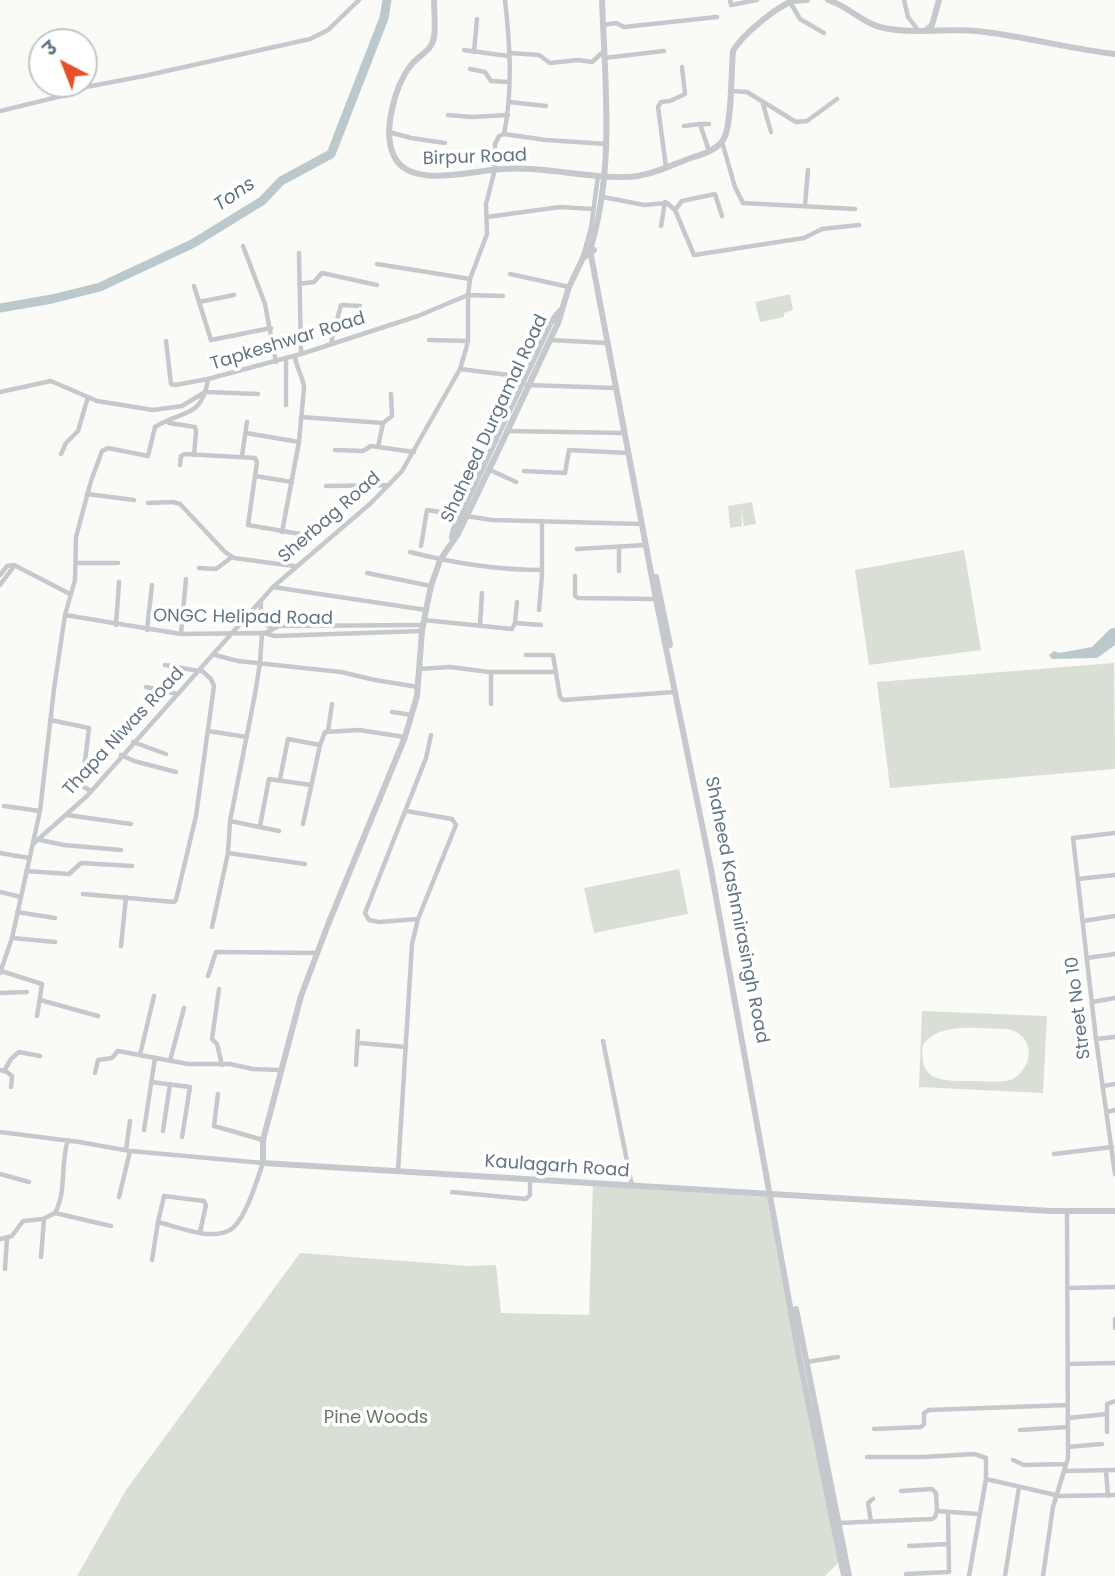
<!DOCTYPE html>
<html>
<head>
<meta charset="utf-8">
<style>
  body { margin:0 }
  #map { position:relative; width:1115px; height:1576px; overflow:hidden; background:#fafaf7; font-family:Poppins,"Noto Sans Devanagari",sans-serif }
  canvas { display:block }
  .north { position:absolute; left:28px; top:28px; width:70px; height:70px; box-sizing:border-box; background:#fff; border:2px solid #c1c8cd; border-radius:50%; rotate:318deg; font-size:19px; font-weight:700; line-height:28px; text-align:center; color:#647683 }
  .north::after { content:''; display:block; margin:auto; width:24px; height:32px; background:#e7512a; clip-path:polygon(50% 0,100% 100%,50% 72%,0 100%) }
</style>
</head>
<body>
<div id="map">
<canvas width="1115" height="1576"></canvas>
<div class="north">उ</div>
</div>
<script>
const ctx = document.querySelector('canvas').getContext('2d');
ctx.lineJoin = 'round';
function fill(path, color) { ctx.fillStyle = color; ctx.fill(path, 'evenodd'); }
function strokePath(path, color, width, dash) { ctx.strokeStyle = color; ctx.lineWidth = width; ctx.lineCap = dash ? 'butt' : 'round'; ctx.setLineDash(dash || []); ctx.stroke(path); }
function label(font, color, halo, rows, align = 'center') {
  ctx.font = font + ' Poppins,sans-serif'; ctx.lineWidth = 7; ctx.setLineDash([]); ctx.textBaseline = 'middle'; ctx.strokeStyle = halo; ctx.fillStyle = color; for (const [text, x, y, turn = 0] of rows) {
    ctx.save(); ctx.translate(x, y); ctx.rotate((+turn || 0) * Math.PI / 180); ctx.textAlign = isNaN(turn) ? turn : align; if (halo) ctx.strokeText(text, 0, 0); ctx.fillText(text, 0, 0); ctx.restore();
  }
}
const green = new Path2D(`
  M790,294l3,16 -9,3v4l-24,5 -5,-20z
  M752,502l4,22 -12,2 -3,-17 1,17 -12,2 -2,-22z
  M964,550l17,100 -112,15 -14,-95z
  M1114,663l1,106 -225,19 -13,-106z
  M679,869l9,45 -94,19 -10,-45z
  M922,1011l125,5 -4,77 -124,-6zM1006,1029c30,4 29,39 5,51 -13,3 -27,1 -40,1 -29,0 -53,1 -48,-36 16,-24 58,-16 83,-16z
  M593,1183l177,11 71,366 -16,16h-748l49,-86 174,-237 169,13 27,-1 5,48 88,2z`);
const water = new Path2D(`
  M1115,628v17l-18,13 -45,1 -3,-4 5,-4 5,2 33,-6 18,-18z`);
const river = new Path2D(`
  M0,308l52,-9 48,-12 34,-16 58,-27 70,-43 19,-20 50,-27 53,-136 3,-18`);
const minor = new Path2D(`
  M730,0l1,5 26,-5
  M904,0l4,17 10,13
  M790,2l10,17 24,14
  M603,25l13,-2 8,4 93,-10
  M464,50l44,6
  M474,52l3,-33
  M509,53l30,2 11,8 28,-3 14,2 12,-11
  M604,58l60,-7
  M470,69l15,3 6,9 17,1
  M731,91l16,1 49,30 11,-1 30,-22
  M509,102l37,4
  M763,104l8,28
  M0,111l70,-17 16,-7 58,-11 166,-37 18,-9 31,-30
  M448,115l24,2 36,-2
  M700,124h9
  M684,126l16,-2 9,27
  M389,132l22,6 34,5
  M504,134l42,6 61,4
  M722,142l13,45 8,16 112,6
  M666,167l-8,-60 3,-5 9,-1 15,-7 -3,-27
  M603,197l41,8 23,-2 8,7 19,45 110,-17 18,-9 37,-4
  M805,205l3,-35
  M675,210l7,-9 33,-7 7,22
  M487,217l73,-10 33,2
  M661,226l4,-24
  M243,246l22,58 11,58
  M299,253l2,101
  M583,256l8,-28 7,-52
  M377,264l93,15
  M510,274l59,13
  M299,284l15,-2 8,-9 55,12
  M194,286l17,54 60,-12
  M199,302l35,-7
  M429,340l39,1
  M550,340l57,3
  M166,341l5,43 4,1 33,-6
  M331,343l10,-38 19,1
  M460,369l65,8
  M527,385l89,3
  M0,392l51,-11 46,20 56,9 29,-4 23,-14
  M206,392l52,2
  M286,405v-46
  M301,417l82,6 9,-7 -1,-22
  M169,423l26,4 1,5 -2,23
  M507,431l117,2
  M246,433l53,9
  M378,447l5,-24
  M335,450l28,1 8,-5 43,6
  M61,454l5,-11 12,-12 10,-34
  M242,456l5,-34
  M180,465l1,-9 4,-2 70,4 2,4 -9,63 52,9
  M488,469l28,13
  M524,471l41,2 4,-23 59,3
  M255,476l37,6
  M326,486l63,-1
  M87,494l47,6
  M148,503l25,-1 7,2 45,48 9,6 60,8
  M282,532l17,-90 5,-54c-1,-12 -8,-20 -9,-32
  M421,546l6,-36 65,10 150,4
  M619,547v24
  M577,549l69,-4
  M410,552c43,11 88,18 132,18
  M77,563h41
  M199,568l17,1 16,-12
  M367,573l64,13
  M0,575l7,-9 7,-1 56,29
  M575,576v20l3,2 78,1
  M0,585l14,-19
  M273,587l153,23
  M261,603l-1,18 12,7
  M539,610l3,-35v-54
  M65,615l116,19 83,-1 11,3 147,-5
  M424,620l88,9 3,-6 2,-21
  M515,623l26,2
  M116,625l3,-43
  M480,625l2,-32
  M147,630l5,-45
  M265,633l14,-7 144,-1
  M181,634l5,-55
  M215,655l23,6 103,11 34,8 43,7
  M526,655h27l7,42 3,3 112,-8
  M165,665l34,6
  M419,669l31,-2 39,5h66
  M491,672v32
  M146,687l31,7
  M392,712l20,3
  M50,720l39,8 -7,58 9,5
  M208,731l39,6
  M328,731l4,-27
  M133,742l33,12
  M121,755l13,6 42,11
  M280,779l8,-40 32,6
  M4,806l36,5
  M67,815l64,9
  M230,821l49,10
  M303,824l17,-79 5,-13 34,-2 46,7
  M260,826l9,-47 42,6
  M1115,833l-42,5 23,201 19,135
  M40,840l24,5 57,5
  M33,844l54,-48 186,-209 98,-84 31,-32 58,-102 4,-13 4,-15v-46l2,-16 17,-45 -1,-30 9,-35v-25l4,-8 5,-2c9,-44 6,-90 1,-134
  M0,853l29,5
  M228,853l77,11
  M26,871l43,3 12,-11 51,3
  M1078,879l37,-4
  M0,892l21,5
  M83,894l91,8 2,-2 20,-84 18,-130 -3,-7 -10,-9
  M17,912l38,6
  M418,919l-39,3 -10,-2 -4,-7 61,-155 5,-23
  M1083,921l32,-5
  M212,927l16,-74 2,-32 25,-127 5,-31 2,-30
  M12,938l43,4
  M121,946l5,-49
  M1087,958l28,-4
  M1,971l41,13 -5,32
  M0,973l12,-35 28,-127 14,-122 11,-74 10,-35 1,-43 15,-56 11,-30 6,-3 40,8 7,-29c27,-17 47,-8 53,-48l93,-25 117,-38 50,-21 35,1
  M208,976l8,-24 101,1
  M219,989l-7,50 5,5 5,21
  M0,993l27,-1
  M40,1000l58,16
  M1092,1002l23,-4
  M1096,1039l19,-2
  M603,1041l29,145
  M359,1043l47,4
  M140,1055l14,-59
  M170,1061l14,-53
  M356,1065l2,-34
  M0,1070l7,2 5,4 -1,11
  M4,1071l7,-12 8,-7 21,4
  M95,1073l3,-13 14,-2 6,-7 70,13h42l23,5 27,1
  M151,1082l39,5 -8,50
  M1103,1086l12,-2
  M218,1094l-4,32 49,14
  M1107,1112l8,-2
  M144,1130l11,-72
  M163,1131l7,-47
  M0,1132l79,10 51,9 133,12c-6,16 -18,61 -35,68 -20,9 -50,-4 -70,-9l-6,38
  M126,1150l4,-29
  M1054,1154l58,-7
  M398,1171l14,-227 6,-25 38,-94 -4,-6 -46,-8
  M0,1174l29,8
  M452,1192l74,7 4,-4v-15
  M119,1197l11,-46
  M55,1213l56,13
  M158,1222l6,-26 40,5 2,4 -6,27
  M0,1239l12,-3 11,-15 20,-2 12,-6c12,-22 5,-49 13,-73
  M41,1257l3,-38
  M5,1269l2,-30
  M1067,1288l48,-1
  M1115,1319v9
  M806,1362l32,-5
  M1068,1364l47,-1
  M1068,1418l39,-4
  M874,1429l47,-2 3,-3v-11l5,-3 139,-5
  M1020,1430l48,-3
  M1107,1432v-28l8,-3
  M1068,1447l34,-3
  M867,1457h56l51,-3 12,4v21l-17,97
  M1013,1460l11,5 42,-1
  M1065,1471l50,-1
  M1106,1471l2,25
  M986,1479l74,17 55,-1
  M901,1491l31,-2 4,4 1,18 42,3
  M871,1522l-3,-19 5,-4
  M838,1523l94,-4 3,-2 2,-6
  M909,1546l39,-2
  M906,1574l43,-2 -1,-59
  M1005,1576l14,-89
  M1043,1576l10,-69 15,-49 -1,-247`);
const tertiary = new Path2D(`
  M434,0c0,12 2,26 0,37 -2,14 -15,18 -23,28 -16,20 -29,67 -17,91 16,34 78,14 109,13 40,-3 81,9 122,8 23,0 44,-11 66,-19 12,-4 30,-9 34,-22 7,-17 6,-64 8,-85 9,-16 40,-41 57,-49 6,-2 11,-2 17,-2
  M602,0c3,84 13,169 -12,250l66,349 54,265 90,498 44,214
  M828,0c20,6 33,22 52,27 31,8 65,1 97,4 47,5 92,18 138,23
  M925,31l7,-6 7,-25
  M594,250l-11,8 -14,29 -11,36 -59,126 -41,85 -18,26 -9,26 -5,24 -4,21 -5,65 -12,41 -76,185 -28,74 -38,144v23l787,48h65
  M452,538l1,-7 98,-209 9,-11
  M656,577l14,68
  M796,1309l53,267`);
const streetNames = [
  ["Birpur Road",475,158,-2],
  ["Tapkeshwar Road",288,342,-17],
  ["Shaheed Durgamal Road",495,419,-65],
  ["Sherbag Road",330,518,-41],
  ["ONGC Helipad Road",243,618,1],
  ["Thapa Niwas Road",124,732,-47],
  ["Shaheed Kashmirasingh Road",736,910,79],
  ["Street No 10",1079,1008,-97],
  ["Kaulagarh Road",557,1167,4]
];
const parkNames = [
  ["Pine Woods",376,1418]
];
const waterNames = [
  ["Tons",235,195,-34]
];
fill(green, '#dadfd6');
fill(water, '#bbc8cc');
strokePath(river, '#bbc8cc', 9);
strokePath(minor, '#c5c9cd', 4.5);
strokePath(tertiary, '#c5c9cd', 6);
label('18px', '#647683', '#fff', streetNames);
label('18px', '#687a63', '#fff', parkNames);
label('italic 19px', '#5f757c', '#fff', waterNames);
</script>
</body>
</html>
